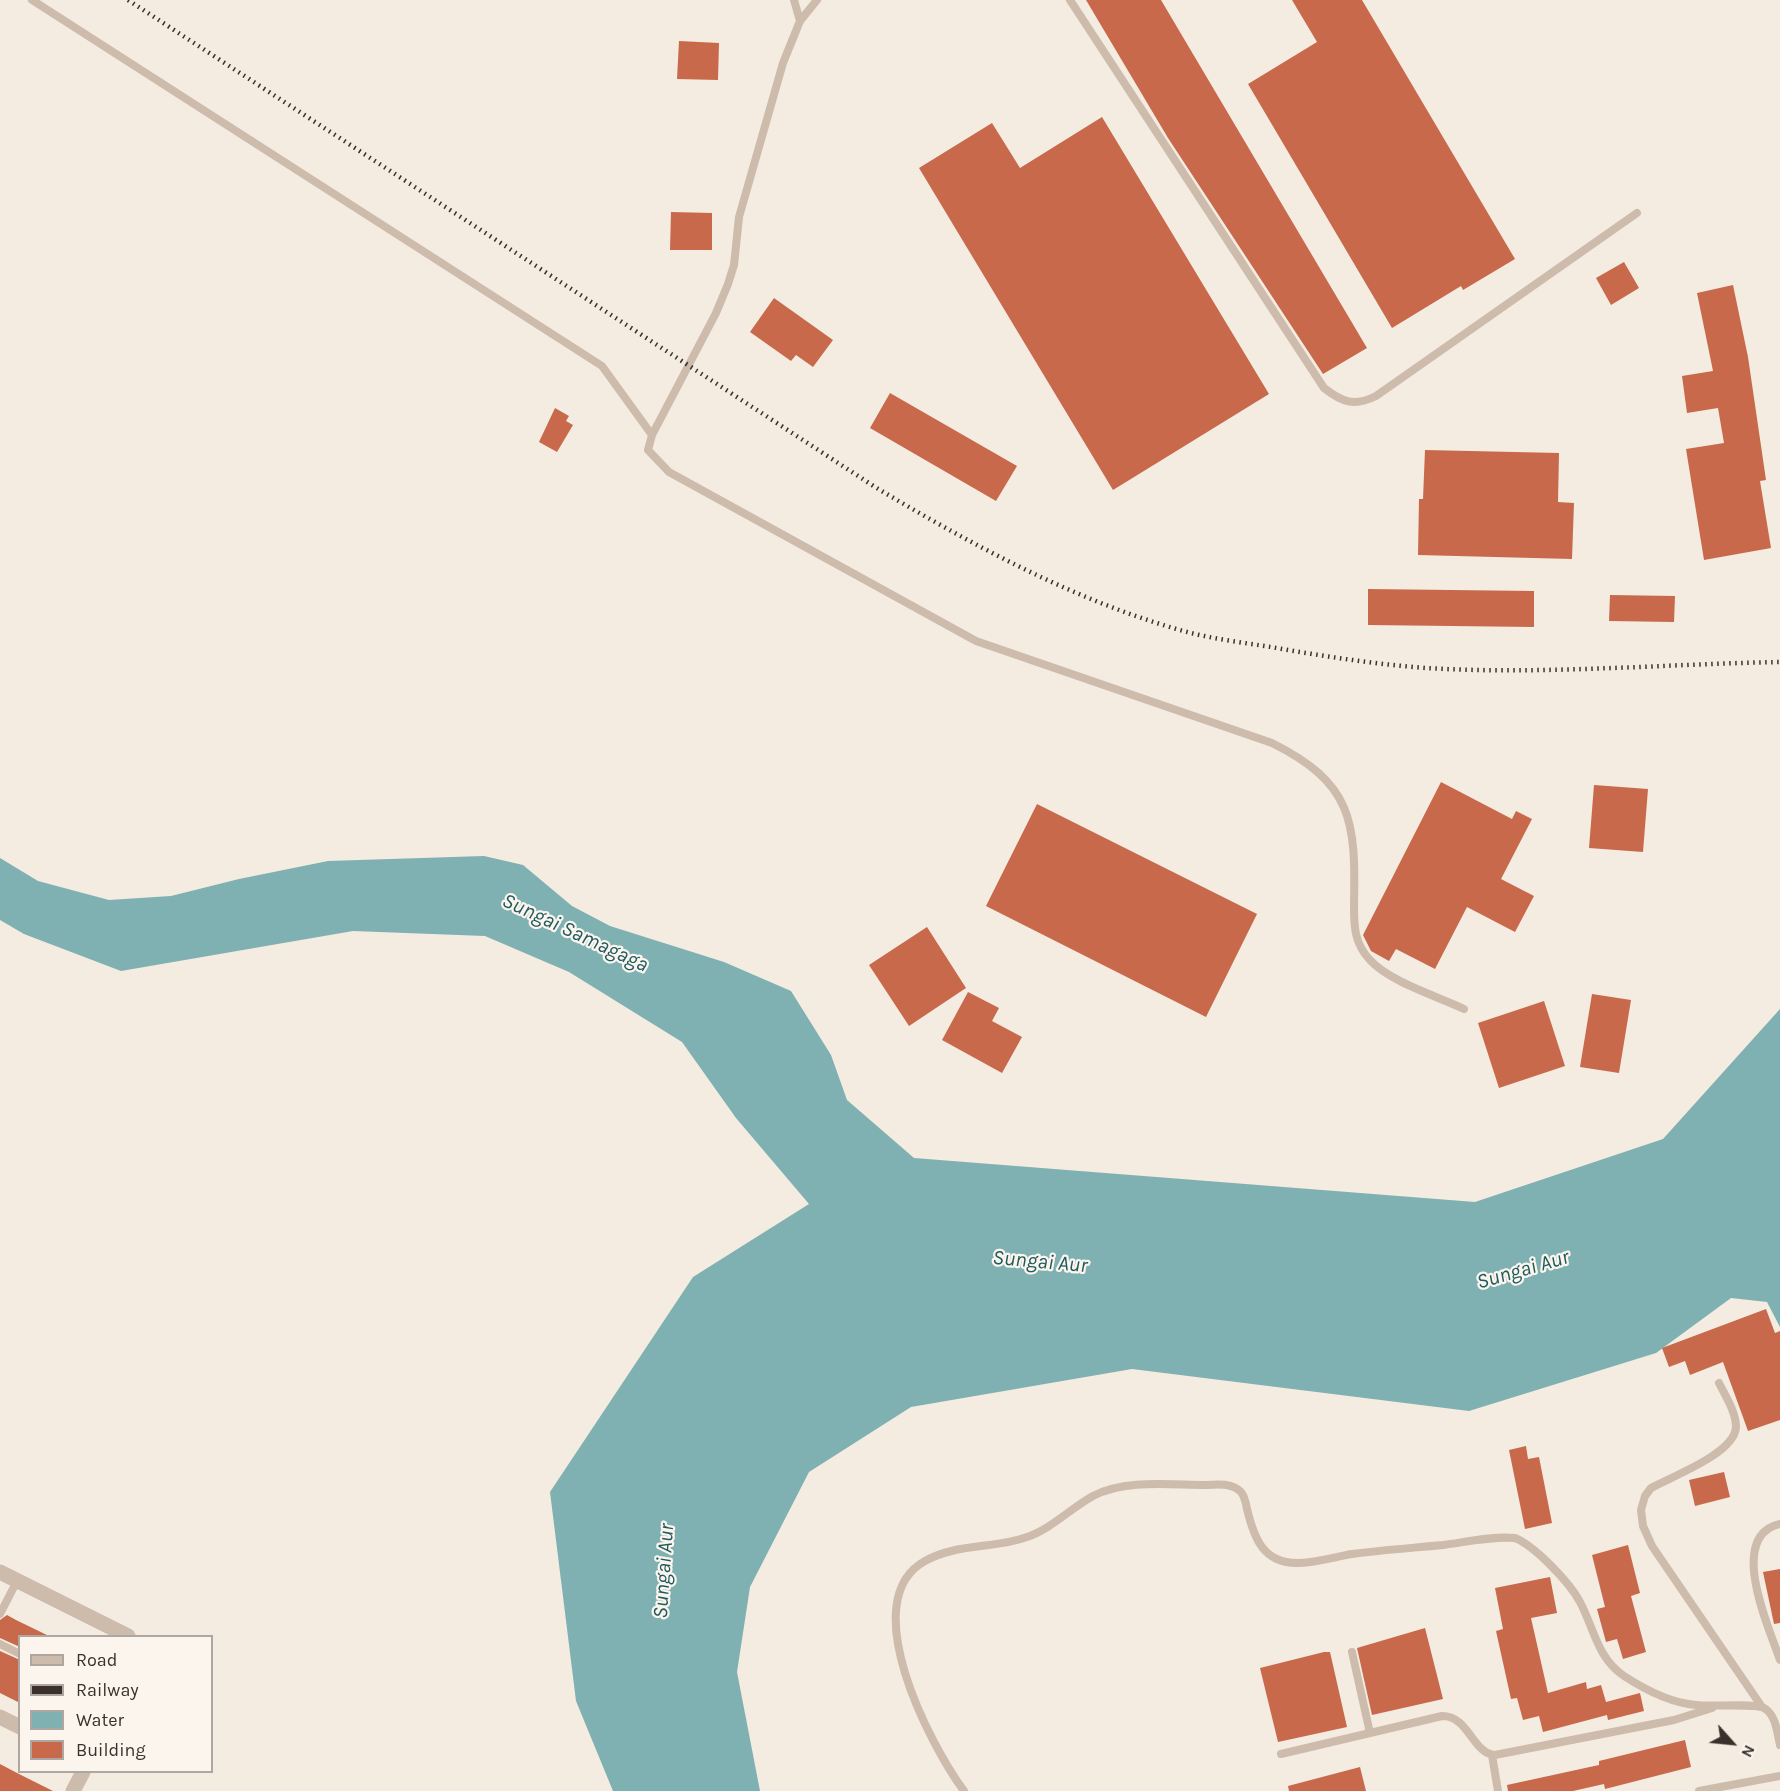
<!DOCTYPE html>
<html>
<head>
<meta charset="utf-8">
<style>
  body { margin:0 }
  #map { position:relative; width:1780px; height:1791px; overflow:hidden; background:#f4ebe1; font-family:Karla,sans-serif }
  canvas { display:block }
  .legend { position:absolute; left:18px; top:1635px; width:195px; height:138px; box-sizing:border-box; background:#fbf5ee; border:2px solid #aea6a0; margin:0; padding:8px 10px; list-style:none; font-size:18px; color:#3b302b }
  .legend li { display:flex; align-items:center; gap:12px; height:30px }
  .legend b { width:30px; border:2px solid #aea6a0 }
  .north { position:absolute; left:1702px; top:1713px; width:60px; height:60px; -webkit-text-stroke:4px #fbf5ee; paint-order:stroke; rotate:117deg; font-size:16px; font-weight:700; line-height:24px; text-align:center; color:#3b302b }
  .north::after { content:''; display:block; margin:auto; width:21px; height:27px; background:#3b302b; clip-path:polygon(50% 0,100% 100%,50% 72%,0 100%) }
</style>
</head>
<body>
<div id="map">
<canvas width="1780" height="1791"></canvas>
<ul class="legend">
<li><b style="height:8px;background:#cdbbac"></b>Road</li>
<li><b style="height:8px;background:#3b302b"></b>Railway</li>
<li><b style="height:16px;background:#7fb0b2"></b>Water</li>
<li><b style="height:16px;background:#c8694b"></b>Building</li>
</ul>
<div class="north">N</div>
</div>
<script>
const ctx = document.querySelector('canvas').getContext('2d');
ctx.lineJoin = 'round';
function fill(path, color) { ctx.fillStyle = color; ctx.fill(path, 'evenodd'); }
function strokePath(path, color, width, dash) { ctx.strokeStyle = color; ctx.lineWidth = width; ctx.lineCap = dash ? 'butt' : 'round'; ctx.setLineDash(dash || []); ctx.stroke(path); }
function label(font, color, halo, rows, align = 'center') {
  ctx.font = font + ' Karla,sans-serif'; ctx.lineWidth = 4.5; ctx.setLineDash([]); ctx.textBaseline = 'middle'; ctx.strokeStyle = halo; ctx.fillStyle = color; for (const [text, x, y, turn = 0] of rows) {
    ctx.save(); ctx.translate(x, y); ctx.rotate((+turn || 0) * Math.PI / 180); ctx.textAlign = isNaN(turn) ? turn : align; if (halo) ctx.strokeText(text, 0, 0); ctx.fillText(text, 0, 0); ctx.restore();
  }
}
const water = new Path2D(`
  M484,856l39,9 49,41 38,20 114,36 67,29 40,64 16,45 67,58 561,44 188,-63 117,-130v318l-13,-25 -36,-4 -75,55 -187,58 -337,-42 -221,38 -102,65 -59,115 -13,85 23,119h-147l-37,-90 -26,-209 143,-215 116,-73 -73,-86 -54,-76 -113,-70 -84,-36 -132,-5 -232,40 -97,-37 -24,-14v-62l38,23 71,19 62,-4 68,-17 89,-18z`);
const building = new Path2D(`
  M1086,0h75l206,348 -44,26 -155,-236z
  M1292,0h70l153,259 -52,31 -2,-4 -69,42 -144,-244 69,-42z
  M679,41l40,2 -1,37 -41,-1z
  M1102,117l167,277 -156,96 -194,-322 73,-45 28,45z
  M671,212l41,1v37h-42z
  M1624,262l15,26 -28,17 -15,-27z
  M1733,285l15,72 18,123 -6,1 11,67 -67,12 -18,-111 38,-6 -6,-35 -31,5 -5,-37 31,-5 -16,-78z
  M774,298l59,42 -20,27 -17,-12 -5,6 -41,-29z
  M890,393l127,73 -21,35 -126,-73z
  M555,408l14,8 -3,5 7,4 -16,27 -18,-10z
  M1425,450l134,3 -1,49 16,1 -2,56 -154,-4 1,-56h4z
  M1368,589l166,2v36l-166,-2z
  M1610,595l65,1 -1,26 -65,-1z
  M1441,782l71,37 4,-8 16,8 -31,60 33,17 -19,36 -48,-25 -32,62 -39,-20 -7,12 -18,-10 -8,-16z
  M1594,785l54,4 -5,63 -54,-4z
  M1037,804l220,110 -51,103 -220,-111z
  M927,927l39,61 -57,38 -40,-61z
  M968,992l31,16 -7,13 30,16 -20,36 -60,-33z
  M1592,994l39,6 -12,73 -39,-6z
  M1544,1001l21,65 -66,22 -21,-65z
  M1766,1309l9,24 5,-2v89l-32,11 -25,-69 -33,13 -5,-14 -16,6 -7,-19z
  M1526,1446l2,13 11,-2 13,66 -27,6 -16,-79z
  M1724,1472l6,25 -35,9 -6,-26z
  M1628,1545l12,48 -9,3 15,56 -23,7 -6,-20 -11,3 -9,-33 8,-2 -13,-52z
  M1780,1569v54l-6,1 -11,-52z
  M1550,1577l7,36 -26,5 17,75 38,-11 1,7 14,-4 5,17 34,-9 4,18 -36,9 -1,-5 -64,17 -4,-16 -16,4 -6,-22 -6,1 -15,-68 7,-2 -8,-41z
  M7,1615l9,5 33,16h-29v11l-20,-9v-18z
  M1425,1628l18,71 -71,16 -15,-67z
  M0,1651l20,9v43l-20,-10z
  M1324,1652h6l17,75 -69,15 -18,-74z
  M1685,1740l6,27 -86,22 -1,-5 -31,7h-65l-1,-6 92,-20v-4z
  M0,1764l19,10 34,17h-53z
  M1360,1767l6,24h-77l-1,-5z`);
const service = new Path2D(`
  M32,0l570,366 50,69
  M794,0l6,21
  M817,0l-17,21 -17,42 -44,154 -5,48 -6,19 -12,29 -64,122 -4,15 21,22 307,169 296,102c80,40 84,77 82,162 0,21 0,38 16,55 20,22 67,36 94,49
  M1070,0l254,388c18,14 30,19 52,8l261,-183
  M1719,1383c6,12 17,29 17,44 -1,26 -63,49 -85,61l-6,8 -4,14 2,16 9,20 110,161
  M1780,1524c-54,12 -10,106 0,136
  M0,1614l17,-33
  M0,1644l20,10
  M1352,1652l18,81
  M1281,1754l161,-38c27,0 30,37 53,39l179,-35 38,-12
  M1492,1755l6,36
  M964,1791c-34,-46 -110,-191 -39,-230 32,-18 69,-12 102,-24 24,-8 44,-29 66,-41 32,-17 78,-11 113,-11 12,-1 26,-2 35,7 4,5 5,11 6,17 7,29 16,54 50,54 18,0 37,-6 55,-9 30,-4 60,-6 91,-9 23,-3 49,-9 72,-7 20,8 55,45 65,64 14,26 17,56 44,74 20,13 47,27 72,29 14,2 59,-2 68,3 12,7 13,24 16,37
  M1699,1791l81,-15`);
const minor = new Path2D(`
  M0,1572l128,64
  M0,1717l20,10
  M73,1791l10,-19`);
const rail = new Path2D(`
  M128,0l747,487c94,56 193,110 298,141 32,10 66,14 98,19 51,9 102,17 155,21 117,7 236,-4 354,-6`);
const waterNames = [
  ["Sungai Samagaga",575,933,25],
  ["Sungai Aur",1040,1262,5],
  ["Sungai Aur",1523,1270,-16],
  ["Sungai Aur",664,1571,-86]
];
fill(water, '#7fb0b2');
fill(building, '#c8694b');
strokePath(service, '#cdbbac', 8);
strokePath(minor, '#cdbbac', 15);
strokePath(rail, '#3b302b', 4.5, [1.5, 4.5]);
label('italic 21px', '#1f5a5e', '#fbf5ee', waterNames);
</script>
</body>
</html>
